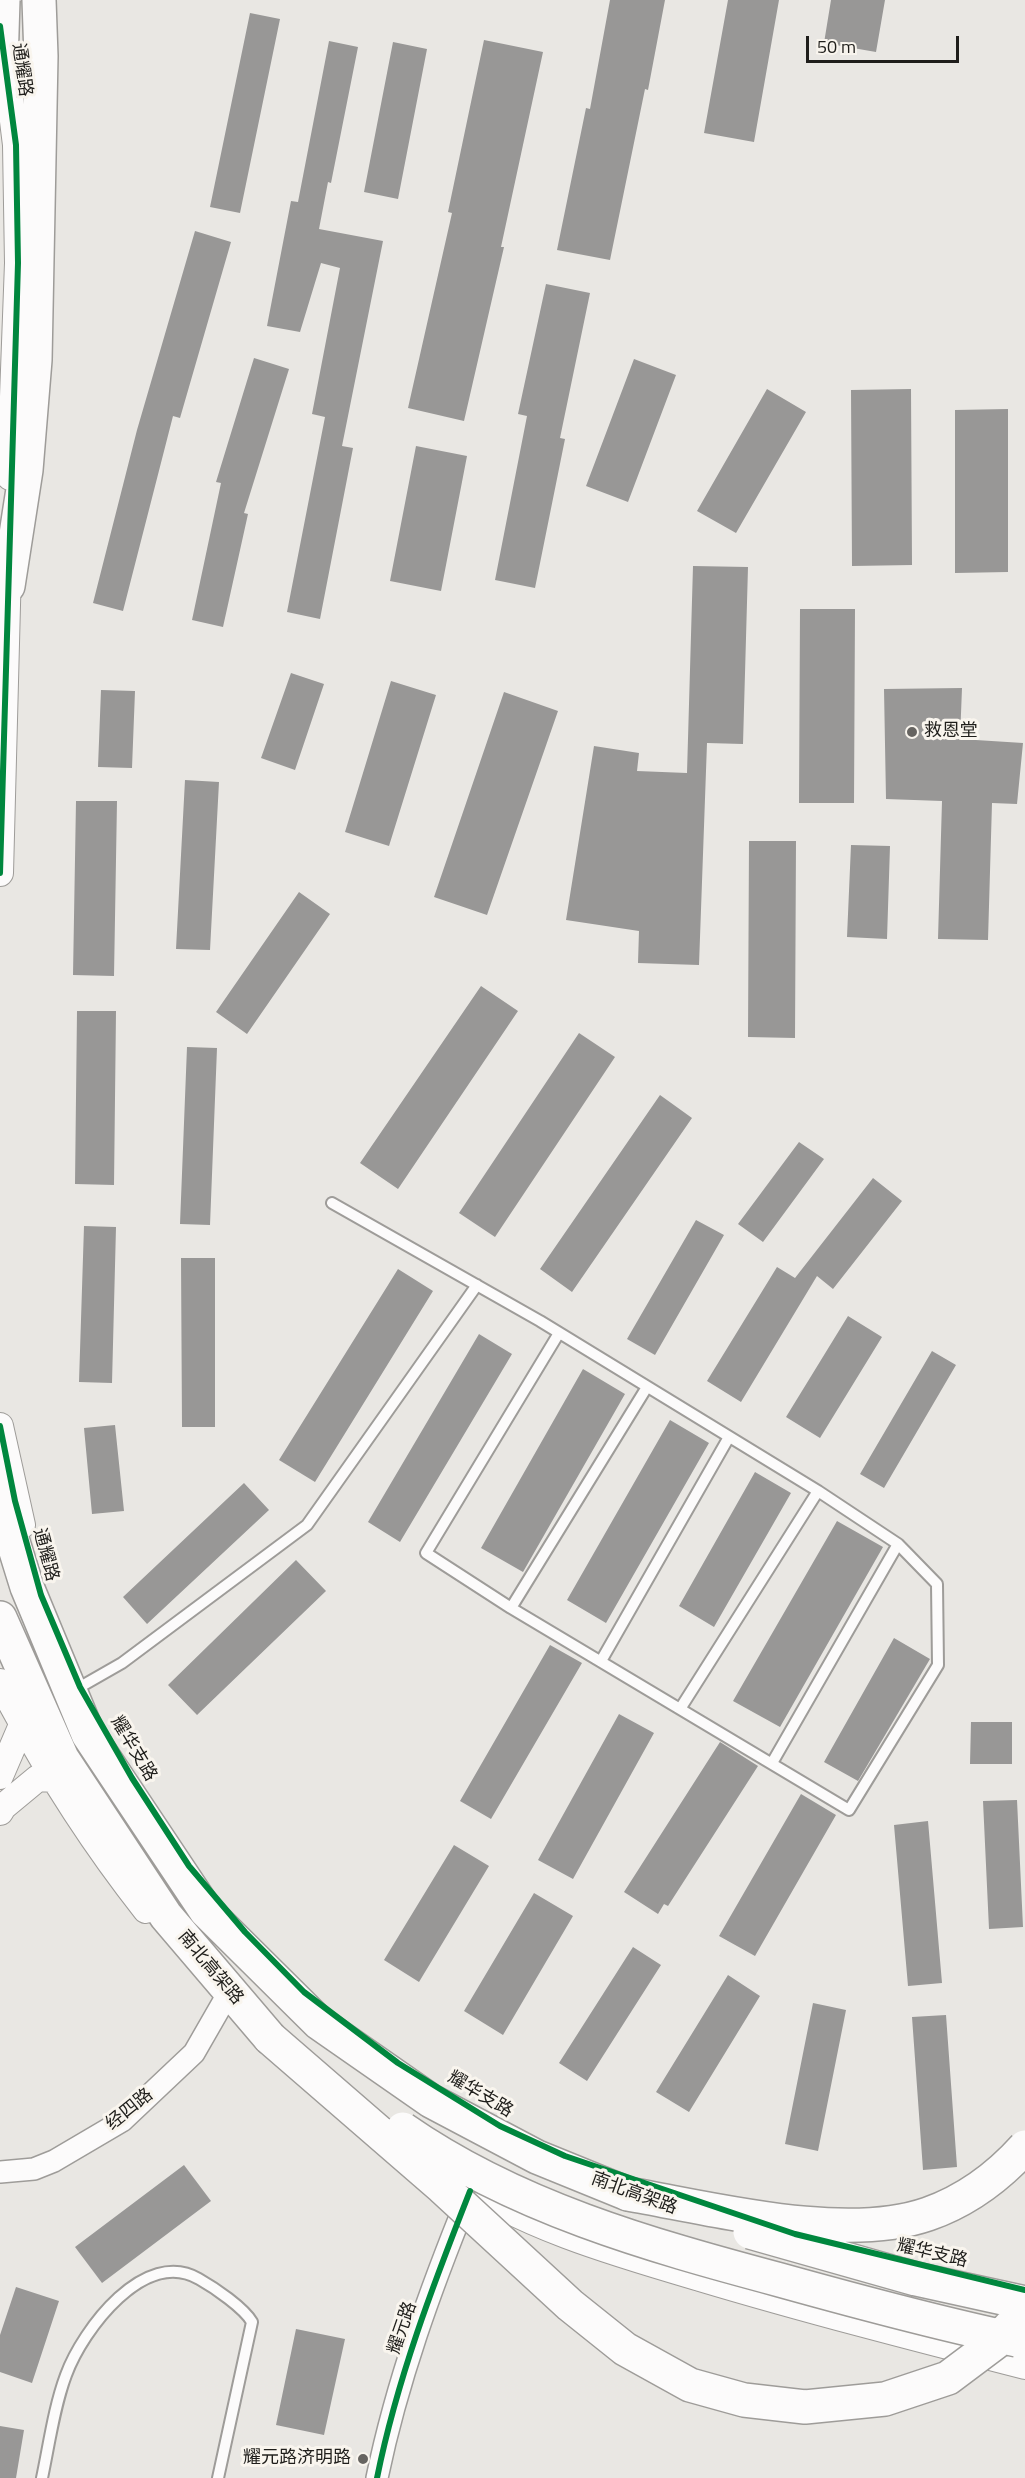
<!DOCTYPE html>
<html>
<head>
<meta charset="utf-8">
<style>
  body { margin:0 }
  #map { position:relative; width:1025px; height:2478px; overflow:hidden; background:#e9e7e3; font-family:"Titillium Web",sans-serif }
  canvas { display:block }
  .scale { position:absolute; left:806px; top:36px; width:153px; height:27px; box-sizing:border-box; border:3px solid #1f1e1b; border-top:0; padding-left:8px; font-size:18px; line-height:21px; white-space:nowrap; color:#1f1e1b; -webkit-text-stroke:4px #f9f5ee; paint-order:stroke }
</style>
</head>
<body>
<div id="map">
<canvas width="1025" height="2478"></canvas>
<div class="scale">50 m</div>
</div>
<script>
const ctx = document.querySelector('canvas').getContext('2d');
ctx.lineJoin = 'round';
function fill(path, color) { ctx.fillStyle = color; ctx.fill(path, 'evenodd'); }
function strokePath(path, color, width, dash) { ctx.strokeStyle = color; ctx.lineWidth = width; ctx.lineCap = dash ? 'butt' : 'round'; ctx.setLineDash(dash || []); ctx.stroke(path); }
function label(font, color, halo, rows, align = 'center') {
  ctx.font = font + ' "Titillium Web","Noto Sans SC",sans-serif'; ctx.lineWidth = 6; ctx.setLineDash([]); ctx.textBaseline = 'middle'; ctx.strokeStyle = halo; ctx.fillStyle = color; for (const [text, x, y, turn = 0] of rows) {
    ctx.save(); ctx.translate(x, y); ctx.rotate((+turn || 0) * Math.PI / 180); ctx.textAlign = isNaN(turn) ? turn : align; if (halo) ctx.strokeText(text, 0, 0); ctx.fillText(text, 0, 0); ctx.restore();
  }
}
const building = new Path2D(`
  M610,0h55l-17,90 -3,-1 -35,171 -53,-10 29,-142 4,1z
  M728,0h51l-25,142 -50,-9z
  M831,0h54l-9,52 -52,-9z
  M250,13l30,6 -40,194 -30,-6z
  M484,40l59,12 -42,195h3l-40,174 -56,-13 44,-195 -4,-1z
  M329,41l29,6 -27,136 -3,-1 -9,47 64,12 -41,205 11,2 -33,171 -33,-7 38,-195 -13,-3 28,-146 -19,-5 -21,69 -33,-6 24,-125 7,1z
  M393,42l34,7 -29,150 -34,-7z
  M195,231l36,11 -51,176 -7,-2 -50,195 -30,-8 44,-173z
  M546,284l44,9 -30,145 5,1 -30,149 -40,-8 32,-164 -9,-2z
  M254,358l35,11 -45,144 4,1 -25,113 -31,-7 29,-137 -5,-1z
  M634,359l42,16 -48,127 -42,-16z
  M767,389l39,23 -70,121 -39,-22z
  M911,389l1,176 -60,1 -1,-176z
  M1008,409v163l-53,1v-163z
  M416,446l51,10 -26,135 -51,-10z
  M693,566l55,1 -5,177 -36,-1 -8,222 -61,-2 1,-32 -73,-11 28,-174 45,7 -2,18 50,2z
  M800,609h55l-1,194h-55z
  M291,673l33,11 -29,86 -34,-12z
  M391,681l45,14 -47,151 -44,-14z
  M962,688l-2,51 63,4 -6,61 -25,-1 -4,137 -50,-1 4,-138 -56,-2 -2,-110z
  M101,690l34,1 -3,77 -34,-1z
  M504,692l54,19 -71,204 -53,-18z
  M185,780l34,2 -9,168 -34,-1z
  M76,801h41l-3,175 -41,-1z
  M749,841h47l-1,197 -47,-1z
  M851,845l39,1 -3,93 -40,-2z
  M299,892l31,22 -83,120 -31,-22z
  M481,986l37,25 -120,178 -38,-26z
  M77,1011h39l-2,174 -39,-1z
  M579,1033l36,24 -120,180 -36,-24z
  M187,1047l30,1 -7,177 -30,-1z
  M660,1095l32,23 -120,174 -32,-23z
  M799,1142l25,17 -61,83 -25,-18z
  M873,1178l29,23 -69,88 -16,-13 -76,126 -34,-21 70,-114 18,11z
  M696,1220l28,15 -69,120 -28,-16z
  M84,1226l32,1 -4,156 -33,-1z
  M181,1258h34v169h-33z
  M398,1269l35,22 -118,191 -36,-22z
  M848,1316l34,21 -62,101 -34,-21z
  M479,1334l33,20 -112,188 -32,-20z
  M932,1351l24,14 -72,123 -24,-14z
  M583,1369l42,25 -102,178 -42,-24z
  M670,1420l39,23 -103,180 -39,-23z
  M115,1425l9,86 -32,3 -8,-86z
  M755,1472l36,21 -77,134 -35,-21z
  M244,1483l25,27 -122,114 -24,-27z
  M837,1521l46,26 -103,180 -47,-26z
  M296,1560l30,31 -129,124 -29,-30z
  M894,1638l36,21 -72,122 -34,-19z
  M550,1645l32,18 -91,156 -31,-18z
  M619,1714l35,19 -81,146 -35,-19z
  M971,1722h41v42h-42z
  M720,1742l38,24 -90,140 -4,-2 -6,10 -34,-22z
  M801,1794l35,21 -81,141 -36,-20z
  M1017,1800l6,127 -34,2 -6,-128z
  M928,1821l14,162 -34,3 -14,-161z
  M454,1845l35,21 -70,116 -35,-22z
  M534,1893l39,23 -70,119 -39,-24z
  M633,1947l28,18 -74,116 -28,-18z
  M728,1975l32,21 -71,116 -33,-20z
  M813,2003l33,7 -28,141 -33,-7z
  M946,2015l11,152 -34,3 -11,-153z
  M184,2165l27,36 -109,82 -27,-36z
  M16,2287l43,14 -27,82 -32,-11v-37z
  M296,2329l49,10 -21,96 -48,-10z
  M0,2426l24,4 -8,48h-16z`);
const service = new Path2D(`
  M332,1203l208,118 278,170 80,53 39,40 1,81 -89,145 -338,-202 -85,-55 133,-220
  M511,1608l136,-221
  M601,1661l128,-224
  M80,1687l42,-24 185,-138 170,-240
  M680,1709l138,-218
  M772,1763l126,-219
  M42,2478c7,-33 12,-71 24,-103 17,-46 79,-128 133,-96 16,9 45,29 53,43l-34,156`);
const minor = new Path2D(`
  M0,2172l34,-3 20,-8 68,-40 72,-68 31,-54
  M377,2478c20,-97 54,-190 91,-281`);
const tertiary = new Path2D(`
  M7,73l9,72 2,118 -8,214
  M0,873l8,-306
  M0,1426l22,99
  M0,1682c42,81 90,157 146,228
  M0,1776l22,-51
  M0,1812l3,-5 35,-29 17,1
  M444,2173c77,53 167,79 256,105 107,32 216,60 325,88`);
const trunk = new Path2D(`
  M8,586l18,-116 9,-110 6,-304 -2,-56
  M0,1500l27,87 61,147 118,177 113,112 112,78 106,56 91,37
  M0,1618l62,140 104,158 104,122`);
const trunkBridge = new Path2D(`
  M0,97l3,-97
  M270,2038l172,149 128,118 55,44 65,36 54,15 61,7 80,-8 63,-21 48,-36 29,-32
  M403,2129c112,78 246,116 377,151 79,22 157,43 237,60
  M628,2194c86,15 217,49 300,20 37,-13 70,-37 97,-67
  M750,2232l166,47 109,24`);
const cycleway = new Path2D(`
  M0,26l16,119 2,118 -18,610
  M0,1426l15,75 26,94 39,92 52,91 57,88 56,66 59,60 94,71 102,63 65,30 230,78 230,56
  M377,2478c20,-99 56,-193 93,-287`);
const markers = [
  [912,732,6,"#666461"],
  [363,2459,6,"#666461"]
];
const streetNames = [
  ["通耀路",21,70,82],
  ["通耀路",45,1555,75],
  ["耀华支路",133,1749,59],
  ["南北高架路",210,1968,50],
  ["耀华支路",480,2095,31],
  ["经四路",130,2110,-39],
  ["南北高架路",634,2194,20],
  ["耀华支路",932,2254,13],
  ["耀元路",403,2328,-71]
];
const poiNames = [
  ["救恩堂",924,732],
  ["耀元路济明路",351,2459,"right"]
];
fill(building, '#989796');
strokePath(service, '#9e9c99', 14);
strokePath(minor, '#9e9c99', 24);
strokePath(tertiary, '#9e9c99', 28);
strokePath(trunk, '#9e9c99', 36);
strokePath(service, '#fcfbfb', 10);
strokePath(minor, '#fcfbfb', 21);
strokePath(tertiary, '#fcfbfb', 26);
strokePath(trunk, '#fcfbfb', 33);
strokePath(trunkBridge, '#9e9c99', 36, []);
strokePath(trunkBridge, '#fcfbfb', 33);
strokePath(cycleway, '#00873e', 6);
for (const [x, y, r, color] of markers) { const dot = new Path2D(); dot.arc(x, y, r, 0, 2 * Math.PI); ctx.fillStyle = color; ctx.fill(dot); strokePath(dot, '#f9f5ee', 2); }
label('18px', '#1f1e1b', '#f9f5ee', streetNames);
label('18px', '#1f1e1b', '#f9f5ee', poiNames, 'left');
</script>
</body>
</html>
